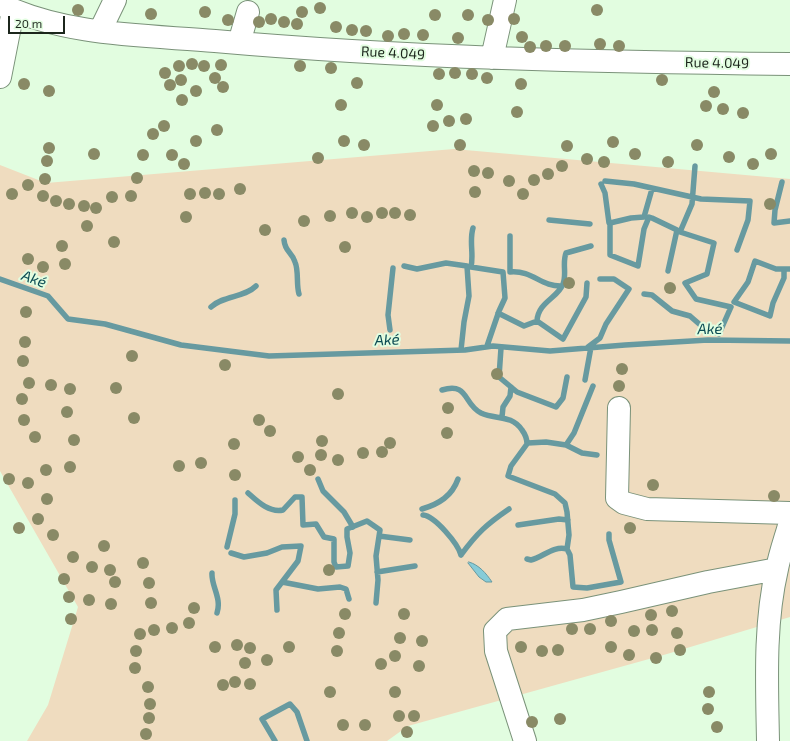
<!DOCTYPE html>
<html>
<head>
<meta charset="utf-8">
<style>
  body { margin:0 }
  #map { position:relative; width:790px; height:741px; overflow:hidden; background:#e2fde0; font-family:"Exo 2",sans-serif }
  canvas { display:block }
  .scale { position:absolute; left:8px; top:16px; width:57px; height:18px; box-sizing:border-box; border:2px solid #1c261c; border-top:0; padding-left:5px; font-size:12px; line-height:14px; white-space:nowrap; color:#1c261c; -webkit-text-stroke:3px #e2fde0; paint-order:stroke }
</style>
</head>
<body>
<div id="map">
<canvas width="790" height="741"></canvas>
<div class="scale">20 m</div>
</div>
<script>
const ctx = document.querySelector('canvas').getContext('2d');
ctx.lineJoin = 'round';
function fill(path, color) { ctx.fillStyle = color; ctx.fill(path, 'evenodd'); }
function strokePath(path, color, width, dash) { ctx.strokeStyle = color; ctx.lineWidth = width; ctx.lineCap = dash ? 'butt' : 'round'; ctx.setLineDash(dash || []); ctx.stroke(path); }
function label(font, color, halo, rows, align = 'center') {
  ctx.font = font + ' "Exo 2",sans-serif'; ctx.lineWidth = 4; ctx.setLineDash([]); ctx.textBaseline = 'middle'; ctx.strokeStyle = halo; ctx.fillStyle = color; for (const [text, x, y, turn = 0] of rows) {
    ctx.save(); ctx.translate(x, y); ctx.rotate((+turn || 0) * Math.PI / 180); ctx.textAlign = isNaN(turn) ? turn : align; if (halo) ctx.strokeText(text, 0, 0); ctx.fillText(text, 0, 0); ctx.restore();
  }
}
const green = new Path2D(`
  M454,149l336,30v438l-123,37 -259,72 -21,15h-360l21,-36 30,-98 -78,-136v-306l46,18z`);
const water = new Path2D(`
  M469,562c10,3 17,11 23,20h-6l-7,-5 -11,-14z`);
const stream = new Path2D(`
  M605,181l29,3 67,15 49,2 -2,19 -11,30
  M782,182l-7,28 -1,13 16,-2
  M601,184l4,9 4,30
  M652,189l-8,28 -13,1 -21,5v32l28,11 6,-37 5,-12 3,1 25,12 -9,41
  M549,220l41,4
  M473,228c-4,13 1,26 -2,39l32,5 2,26 -6,13 -12,35
  M510,236v36c23,-2 31,15 52,14
  M284,240c1,12 8,12 11,22 4,9 1,22 4,32
  M404,266l13,3 29,-6 21,3 2,30 -5,26 -3,28
  M784,270v8l-11,25 -3,13 -36,-14 14,-20 7,-21 21,8h14
  M0,279l48,17 20,23 37,5 76,21 88,11 196,-6 28,-4 57,5 75,-6 83,-5 82,1
  M644,294l8,1 20,16 18,5 15,13 14,5 12,-27 -35,-8 -11,-16 22,-9 7,-31 -34,-11 12,-28 3,-38
  M211,307c13,-12 33,-9 45,-21
  M498,313l26,13 13,-5
  M537,321c1,-19 21,-23 26,-37 4,-10 -1,-21 3,-31l25,-7
  M537,321l26,18 23,-42 1,-14
  M390,330l-2,-15 5,-47
  M588,347l12,-9 6,-14 23,-35 -15,-10h-14
  M501,348l-2,29 18,15 39,15 7,-9 4,-21
  M585,380l6,-33
  M442,390c27,-8 21,14 39,23 15,7 30,1 41,17 3,4 5,9 5,14l-16,22 -3,10 47,18 10,9 2,9 2,23 -2,14 3,6 3,32 14,1 34,-6 -12,-42v-6
  M502,417l1,-10 7,-11 1,-9
  M528,443l18,-1 20,3 16,8 15,2
  M566,445l8,-12 19,-47
  M318,479l5,12 21,21 9,15
  M248,493c9,8 21,20 35,17l12,-13h7l1,28 13,-1 8,13 10,2v23l2,5 12,-1 2,-13 -3,-16v-8l20,-8 13,9 -4,26 2,24 -2,23
  M422,509c17,-5 30,-13 36,-30
  M423,515c12,1 35,29 38,40
  M518,525l41,-6 9,1
  M379,536l31,4
  M227,547l8,-33v-14
  M231,553l13,4 23,-4 15,-6 19,-1 -3,15 -22,29 1,20
  M461,555c16,-22 26,-31 48,-46
  M527,559l4,1c12,-3 23,-15 36,-11
  M377,572l38,-6
  M212,573c-1,13 10,25 5,40
  M282,582l36,7 22,-2 6,2 3,10
  M275,741l-13,-22 28,-15 7,8 10,29`);
const minor = new Path2D(`
  M0,4c65,32 145,31 215,37 192,17 383,21 575,23
  M100,31l15,-31
  M239,43l9,-31
  M492,58l13,-58
  M0,77l13,-66
  M619,408l-2,90 7,5 23,6 143,4
  M525,741l-29,-90 -1,-20 12,-12 76,-9 38,-8 87,-20 69,-13
  M768,741c-1,-56 -4,-117 9,-172 3,-16 9,-32 13,-47`);
const trees = [
  [320,8],
  [78,10],
  [597,10],
  [205,12],
  [302,12],
  [151,14],
  [435,15],
  [468,15],
  [271,19],
  [514,19],
  [228,20],
  [488,20],
  [259,22],
  [284,22],
  [297,24],
  [336,27],
  [352,30],
  [366,31],
  [404,34],
  [423,35],
  [388,36],
  [522,37],
  [458,38],
  [600,44],
  [546,46],
  [565,46],
  [619,46],
  [530,47],
  [192,64],
  [221,65],
  [179,66],
  [204,66],
  [300,66],
  [331,68],
  [165,73],
  [455,73],
  [439,74],
  [472,74],
  [215,78],
  [487,78],
  [181,80],
  [662,80],
  [357,83],
  [24,84],
  [521,84],
  [170,85],
  [223,87],
  [49,91],
  [196,91],
  [714,92],
  [182,100],
  [341,105],
  [437,105],
  [706,106],
  [723,109],
  [517,112],
  [743,113],
  [466,119],
  [449,121],
  [164,126],
  [433,126],
  [217,130],
  [153,134],
  [196,141],
  [344,141],
  [613,142],
  [364,145],
  [460,145],
  [697,145],
  [567,146],
  [49,148],
  [94,154],
  [635,154],
  [771,154],
  [143,155],
  [172,155],
  [729,157],
  [318,158],
  [587,159],
  [47,161],
  [604,162],
  [668,162],
  [184,164],
  [753,164],
  [562,166],
  [474,171],
  [488,173],
  [548,174],
  [137,178],
  [45,179],
  [534,180],
  [509,181],
  [28,185],
  [240,189],
  [475,192],
  [205,193],
  [12,194],
  [190,194],
  [219,194],
  [523,194],
  [43,196],
  [131,196],
  [112,197],
  [56,201],
  [69,204],
  [770,204],
  [84,206],
  [96,208],
  [352,213],
  [382,213],
  [395,213],
  [410,215],
  [330,216],
  [186,217],
  [367,217],
  [304,221],
  [87,226],
  [265,230],
  [114,242],
  [62,246],
  [345,247],
  [28,259],
  [65,264],
  [43,267],
  [569,283],
  [670,288],
  [26,312],
  [25,342],
  [132,356],
  [23,361],
  [225,365],
  [622,369],
  [497,374],
  [29,383],
  [51,385],
  [619,386],
  [116,388],
  [70,389],
  [338,394],
  [22,399],
  [448,408],
  [67,412],
  [134,418],
  [24,420],
  [259,420],
  [270,431],
  [447,433],
  [35,437],
  [74,440],
  [322,441],
  [390,443],
  [234,444],
  [382,452],
  [363,453],
  [321,455],
  [298,457],
  [338,460],
  [201,463],
  [179,466],
  [70,467],
  [46,470],
  [310,470],
  [235,475],
  [9,479],
  [28,483],
  [653,485],
  [774,496],
  [47,499],
  [38,519],
  [19,528],
  [630,528],
  [53,535],
  [104,546],
  [73,557],
  [143,563],
  [92,567],
  [110,570],
  [329,570],
  [64,579],
  [115,582],
  [149,583],
  [69,597],
  [89,600],
  [151,603],
  [111,604],
  [194,608],
  [672,611],
  [345,614],
  [404,614],
  [651,615],
  [71,619],
  [611,621],
  [189,623],
  [172,628],
  [572,629],
  [590,629],
  [154,630],
  [652,630],
  [634,631],
  [339,633],
  [677,633],
  [140,634],
  [400,638],
  [422,641],
  [237,645],
  [215,647],
  [289,647],
  [521,647],
  [611,647],
  [250,648],
  [558,650],
  [680,650],
  [136,651],
  [337,651],
  [542,651],
  [629,655],
  [395,656],
  [656,658],
  [267,660],
  [245,663],
  [381,664],
  [419,666],
  [135,668],
  [235,682],
  [250,684],
  [223,685],
  [148,687],
  [330,692],
  [395,692],
  [709,692],
  [150,704],
  [708,709],
  [399,716],
  [414,716],
  [149,718],
  [560,719],
  [532,722],
  [343,725],
  [365,725],
  [717,727],
  [407,732],
  [146,734]
];
const streetNames = [
  ["Rue 4.049",393,53,3],
  ["Rue 4.049",717,63,1]
];
const waterNames = [
  ["Aké",34,279,20],
  ["Aké",710,329,-1],
  ["Aké",387,340,-2]
];
fill(green, '#efdcbf');
fill(water, '#87ccd8');
strokePath(water, '#679aa0', 1);
strokePath(stream, '#679aa0', 5.5);
strokePath(minor, '#7a9279', 24);
strokePath(minor, '#fff', 22);
ctx.fillStyle = '#898a66';
for (const [x, y] of trees) { ctx.beginPath(); ctx.arc(x, y, 6, 0, 2 * Math.PI); ctx.fill(); }
label('14px', '#1c261c', '#e2fde0', streetNames);
label('italic 15px', '#0d4c54', '#e2fde0', waterNames);
</script>
</body>
</html>
